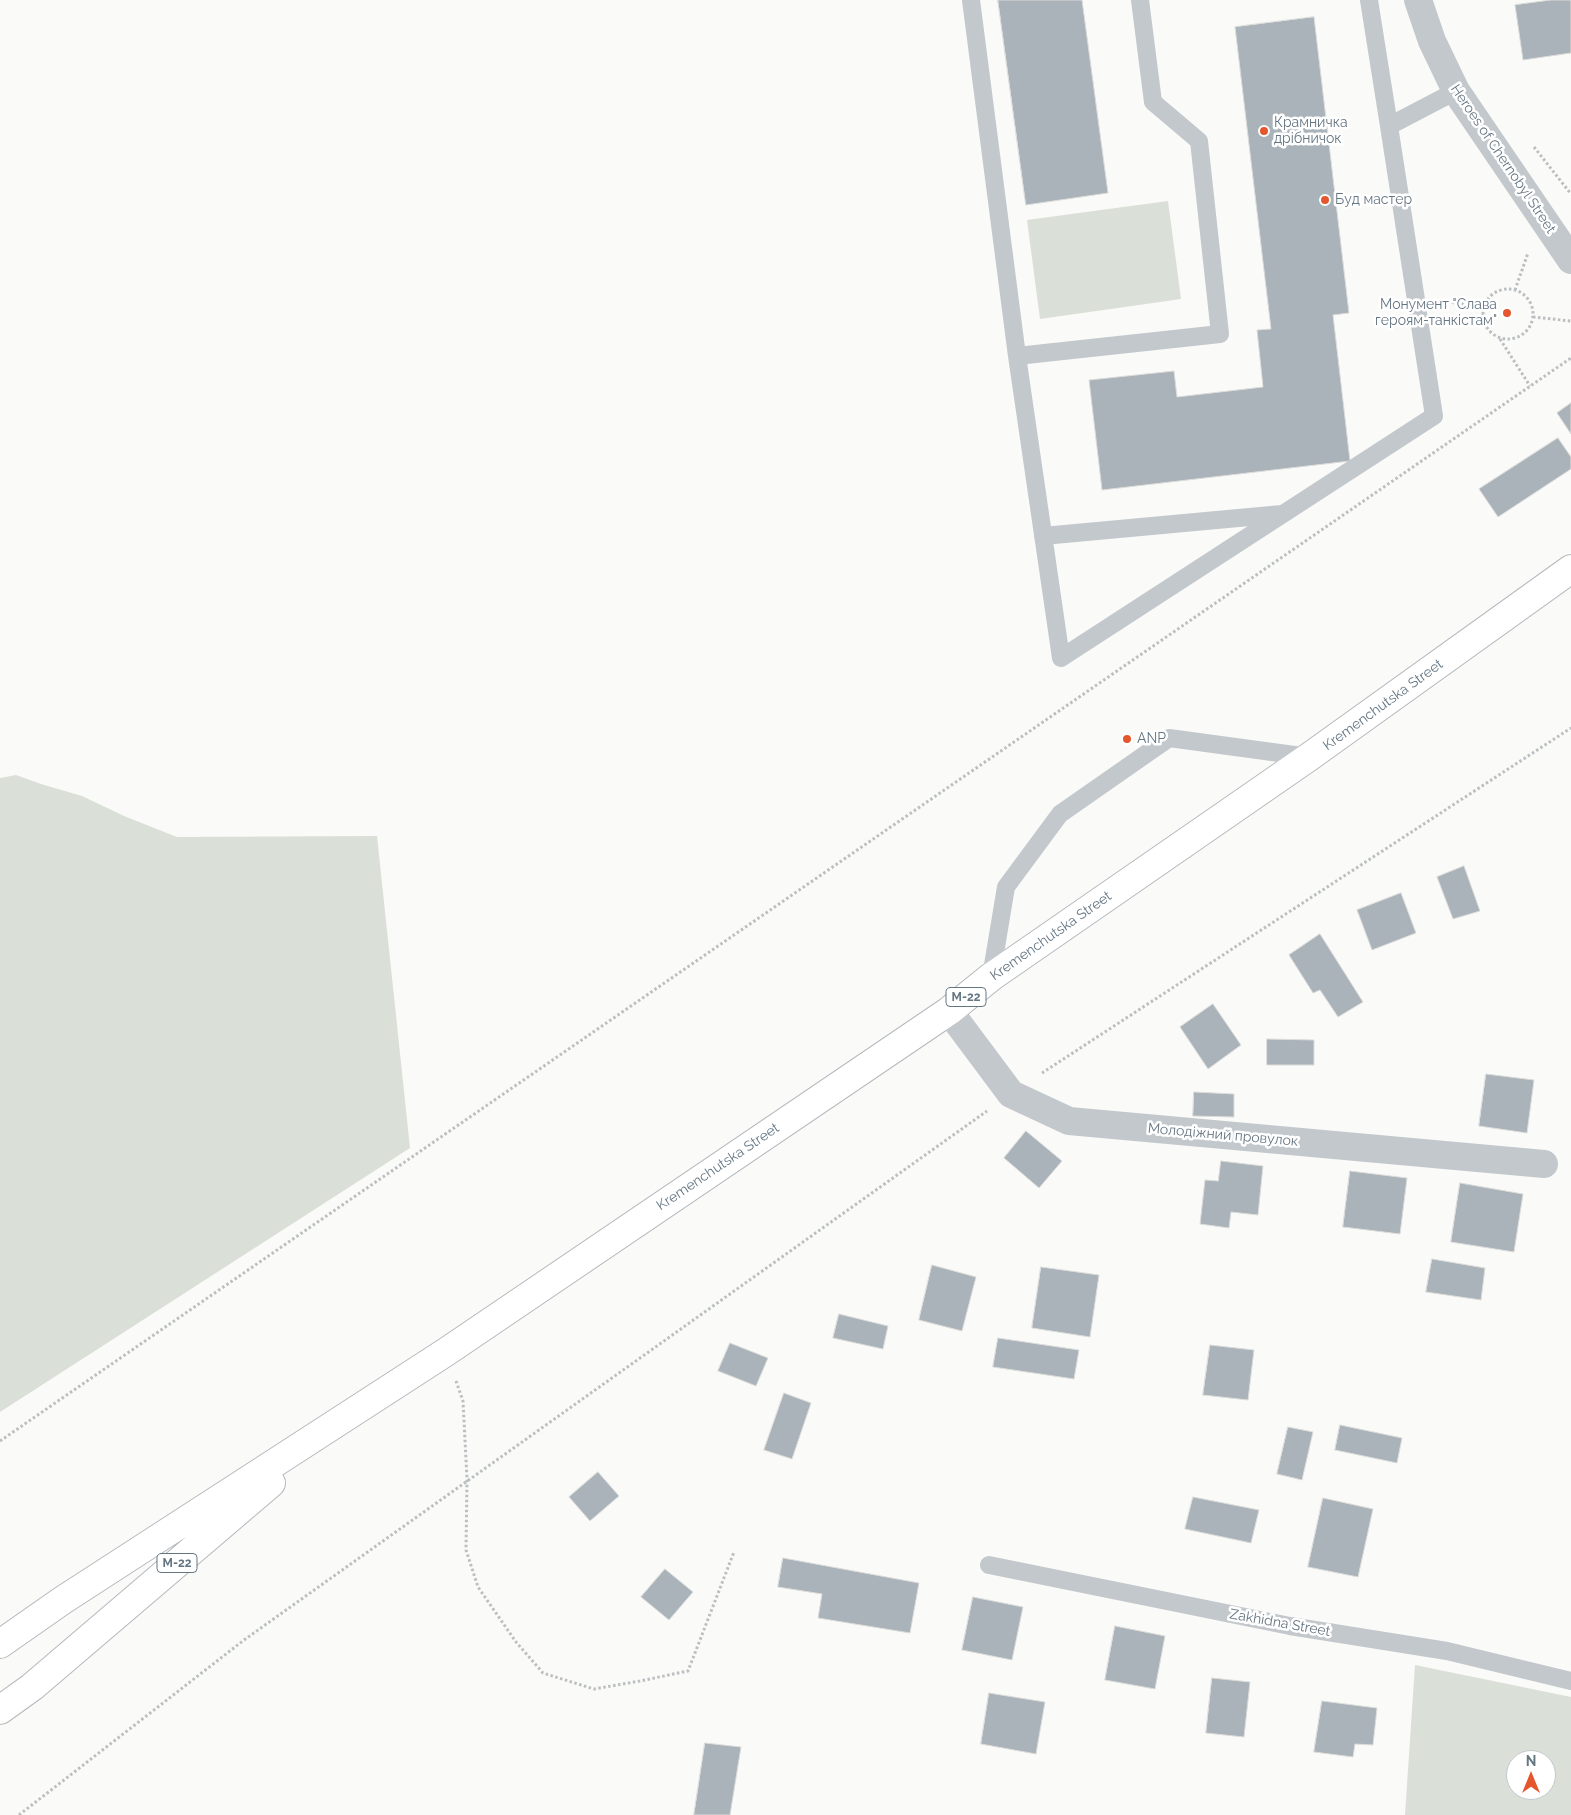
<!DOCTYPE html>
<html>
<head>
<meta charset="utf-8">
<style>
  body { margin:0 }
  #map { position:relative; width:1571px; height:1815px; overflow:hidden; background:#fafaf8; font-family:Raleway,sans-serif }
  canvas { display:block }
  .north { position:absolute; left:1506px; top:1750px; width:50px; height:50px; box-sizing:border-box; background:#fff; border:1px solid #c1c8cd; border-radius:50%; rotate:0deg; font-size:14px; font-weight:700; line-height:20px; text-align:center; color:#657683 }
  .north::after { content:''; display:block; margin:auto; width:18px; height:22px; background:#e4572e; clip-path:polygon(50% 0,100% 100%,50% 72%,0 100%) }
</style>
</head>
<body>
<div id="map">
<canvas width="1571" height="1815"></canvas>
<div class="north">N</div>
</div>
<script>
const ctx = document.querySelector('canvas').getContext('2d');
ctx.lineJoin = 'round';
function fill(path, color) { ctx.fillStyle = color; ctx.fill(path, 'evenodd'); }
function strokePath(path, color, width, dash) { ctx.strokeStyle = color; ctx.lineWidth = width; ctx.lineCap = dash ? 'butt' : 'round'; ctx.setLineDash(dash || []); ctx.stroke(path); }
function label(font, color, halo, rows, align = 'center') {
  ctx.font = font + ' Raleway,sans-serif'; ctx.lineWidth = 5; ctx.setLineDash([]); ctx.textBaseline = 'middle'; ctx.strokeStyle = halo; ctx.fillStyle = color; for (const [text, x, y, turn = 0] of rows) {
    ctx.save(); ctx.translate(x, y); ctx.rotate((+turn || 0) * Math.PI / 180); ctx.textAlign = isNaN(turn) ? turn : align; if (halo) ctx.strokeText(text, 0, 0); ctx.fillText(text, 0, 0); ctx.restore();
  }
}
const green = new Path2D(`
  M1168,201l13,98 -141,20 -13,-99z
  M16,775l25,9 41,12 42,20 53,21 200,-1 33,312 -410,264v-634z
  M1415,1665l156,32v118h-166zM1516,1760h30v30h-30z`);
const building = new Path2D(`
  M998,0h84l26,193 -82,12z
  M1551,0h20v53l-48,7 -8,-55z
  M1314,17l35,296 -16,2 17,146 -248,29 -13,-110 85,-9 3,26 86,-10 -6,-57 14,-1 -36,-302z
  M1571,403v31l-14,-21z
  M1558,438l13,19v12l-73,48 -19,-28z
  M1464,866l16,45 -27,8 -16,-42z
  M1401,893l15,40 -44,17 -15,-40z
  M1320,934l43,68 -25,15 -18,-27 -7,3 -24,-38z
  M1213,1004l28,41 -33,24 -28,-42z
  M1267,1039l47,1v25h-47z
  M1486,1074l48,6 -7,53 -48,-7z
  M1194,1092l40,2v23l-41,-1z
  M1026,1131l36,30 -23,27 -35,-30z
  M1221,1161l42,5 -5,49 -27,-3 -2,16 -29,-4 5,-44 13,1z
  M1350,1171l57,7 -7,56 -57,-7z
  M1460,1183l63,11 -9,58 -63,-10z
  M1432,1259l53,9 -4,32 -55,-8z
  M932,1265l44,12 -14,54 -43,-11z
  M1041,1267l58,8 -9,62 -58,-9z
  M839,1314l49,12 -5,23 -50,-11z
  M998,1338l81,12 -5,29 -81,-12z
  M730,1343l38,15 -12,28 -38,-15z
  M1210,1345l44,5 -6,50 -45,-5z
  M784,1393l27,10 -19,56 -28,-9z
  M1340,1425l62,13 -5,25 -62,-13z
  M1288,1427l25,5 -11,48 -25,-6z
  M598,1472l21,24 -29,25 -21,-24z
  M1193,1497l66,13 -8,33 -66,-14z
  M1323,1498l50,11 -15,68 -50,-10z
  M783,1558l136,25 -9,50 -92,-15 4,-24 -44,-7z
  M665,1569l28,23 -24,28 -28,-23z
  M973,1597l50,10 -11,53 -50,-10z
  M1115,1626l50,10 -10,53 -50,-9z
  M1212,1678l38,4 -6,55 -38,-4z
  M989,1693l56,9 -9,52 -55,-10z
  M1322,1701l55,7 -4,37 -18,-1 -2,13 -39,-5z
  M705,1743l36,4 -11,68h-36z`);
const path = new Path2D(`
  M1534,147l37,47
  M1483 314a25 25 0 1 1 50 0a25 25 0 1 1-50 0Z
  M1515,290l13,-37
  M1442,301l42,6
  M1533,317l38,4
  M1500,339l30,47
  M1042,1073l529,-345
  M456,1381l7,20 4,78 -1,71 12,37 38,55 27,31 51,16 46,-8 48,-10 46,-119
  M0,1441l1571,-1083
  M19,1815l225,-175 743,-529`);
const service = new Path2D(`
  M971,0l46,356 44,302 373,-242 -45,-290 67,-35
  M1369,0l20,126
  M1017,356l203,-22 -21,-193 -46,-39 -13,-102
  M1043,536l239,-22
  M991,977l15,-90 54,-73 109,-76 140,19
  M989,1565l301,61 157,25 124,30`);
const minor = new Path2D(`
  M1418,0l14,41 24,50 115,169
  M949,1011l62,83 58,27 475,43`);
const trunk = new Path2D(`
  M0,1644l63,-44 383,-248 503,-341 42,-34 318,-220 262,-188
  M0,1710l32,-23 239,-204`);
const markers = [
  [1264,131,5,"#e4572e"],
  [1325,200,5,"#e4572e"],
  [1507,313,5,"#e4572e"],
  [1127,739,5,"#e4572e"]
];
const shields = [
  [966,997,40],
  [177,1563,40]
];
const shieldNames = [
  ["М-22",966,997],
  ["М-22",177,1563]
];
const poiNames = [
  ["Крамничка",1274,123],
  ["дрібничок",1274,139],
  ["Буд мастер",1335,200],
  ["Монумент \"Слава",1497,305,"right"],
  ["героям-танкістам\"",1497,321,"right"],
  ["ANP",1137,739]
];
const streetNames = [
  ["Heroes of Chernobyl Street",1503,159,56],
  ["Kremenchutska Street",1383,705,-36],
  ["Kremenchutska Street",1051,936,-35],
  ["Молодіжний провулок",1223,1135,5],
  ["Kremenchutska Street",718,1167,-34],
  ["Zakhidna Street",1280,1623,10]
];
fill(green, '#dadfd7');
fill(building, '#aab3b9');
strokePath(building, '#dcdcda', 1);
strokePath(trunk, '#b4b9bd', 30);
strokePath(path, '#bbbfc2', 3, [2.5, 2.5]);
strokePath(service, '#c3c8cc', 18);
strokePath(minor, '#c3c8cc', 28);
strokePath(trunk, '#fff', 28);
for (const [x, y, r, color] of markers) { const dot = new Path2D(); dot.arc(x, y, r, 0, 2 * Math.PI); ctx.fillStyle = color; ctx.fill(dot); strokePath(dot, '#fff', 2); }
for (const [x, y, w] of shields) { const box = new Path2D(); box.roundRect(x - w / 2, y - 9.5, w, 19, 4); ctx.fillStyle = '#fff'; ctx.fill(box); strokePath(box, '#657683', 1); }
label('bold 12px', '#657683', null, shieldNames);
label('14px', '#657683', '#fff', poiNames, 'left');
label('14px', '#657683', '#fff', streetNames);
</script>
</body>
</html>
